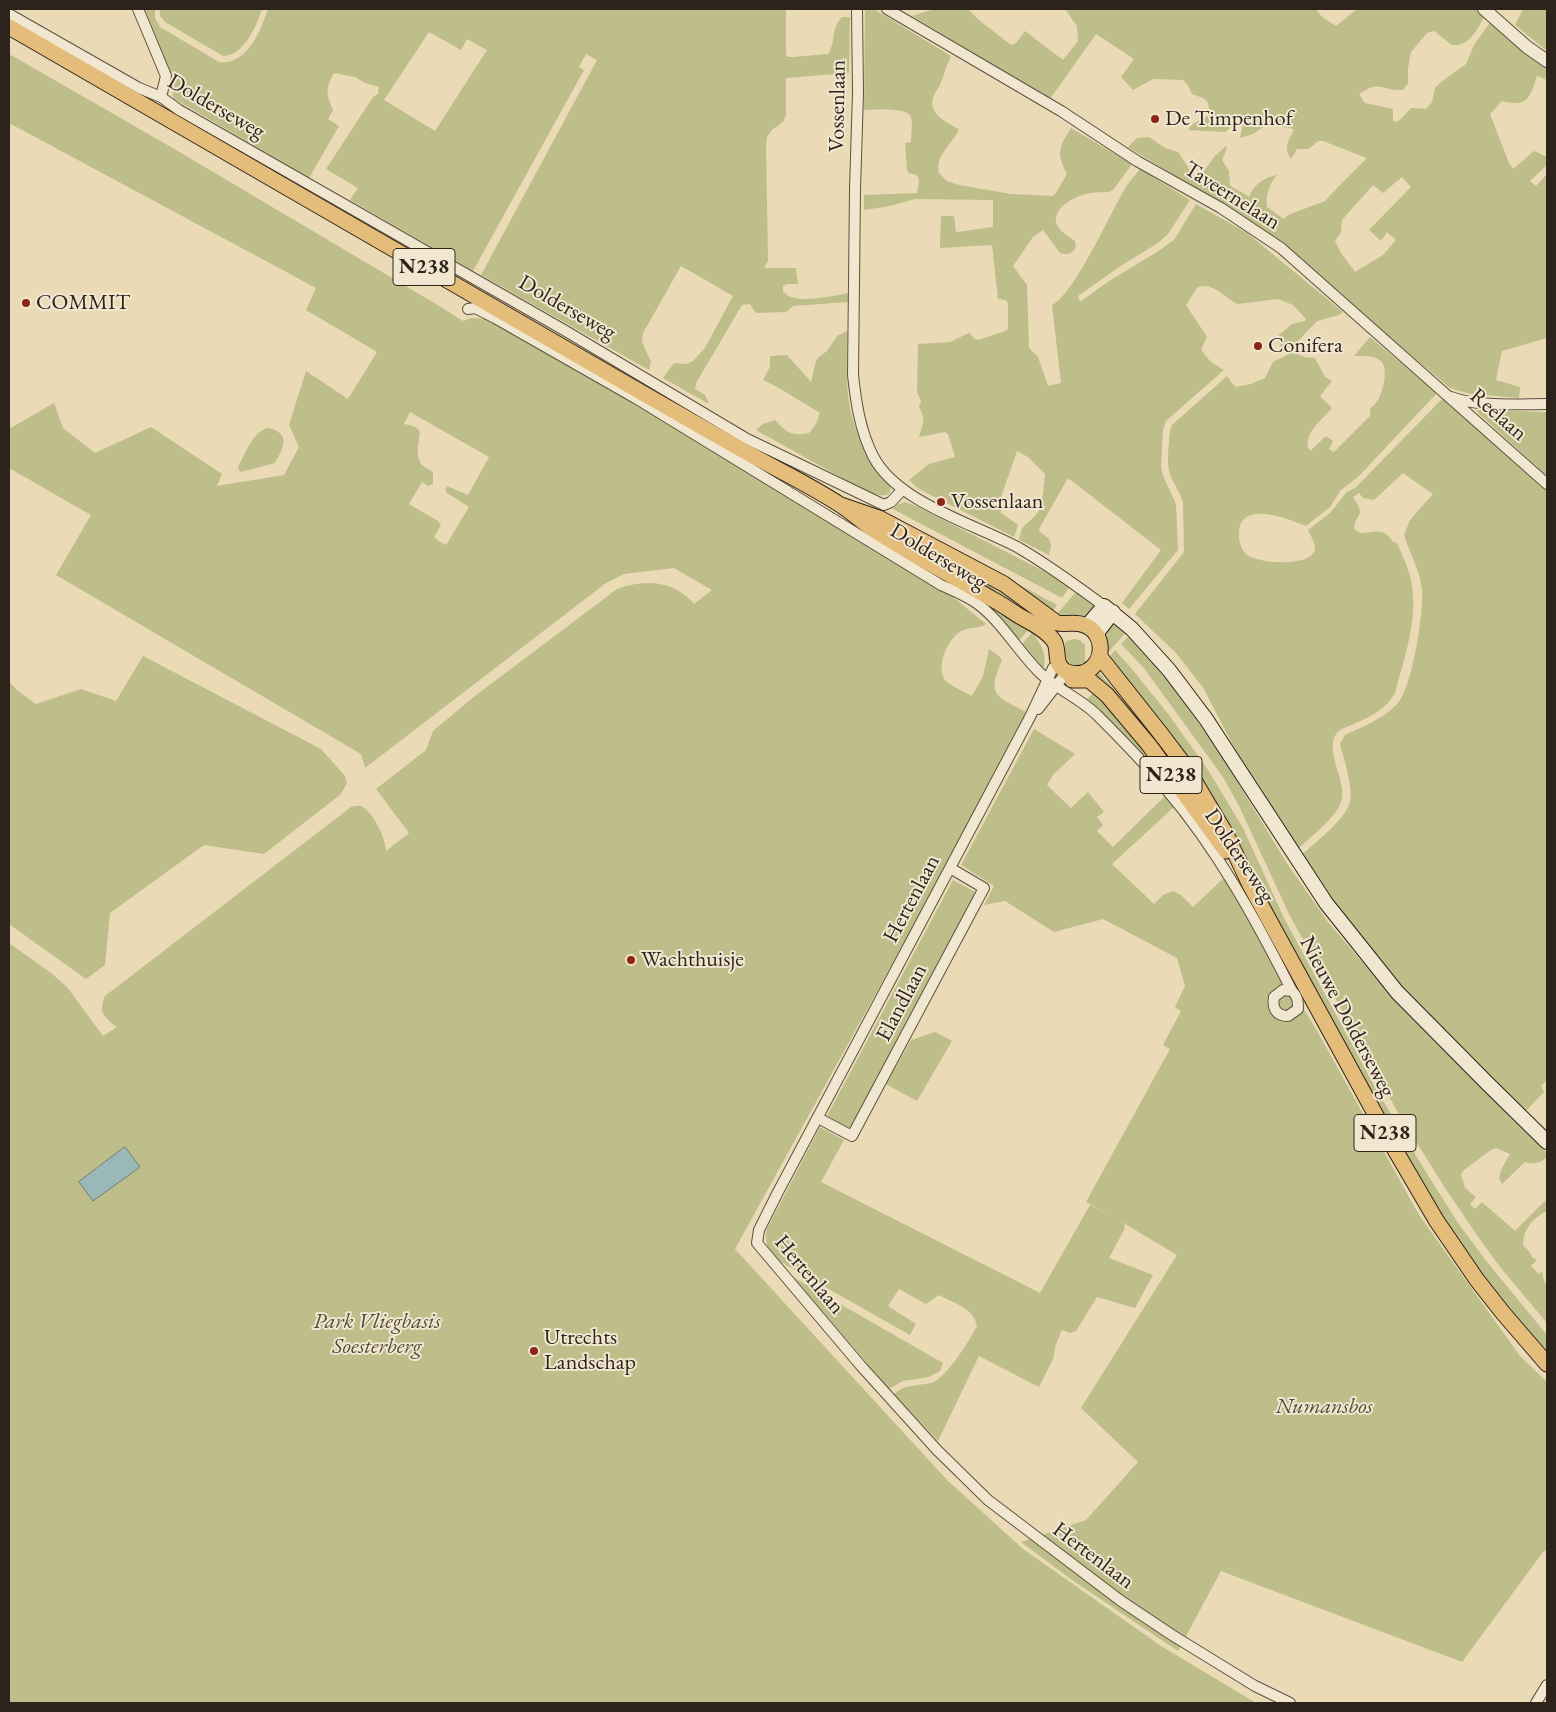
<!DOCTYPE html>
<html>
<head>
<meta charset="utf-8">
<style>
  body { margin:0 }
  #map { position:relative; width:1556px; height:1712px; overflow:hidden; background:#eadab6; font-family:"EB Garamond",serif }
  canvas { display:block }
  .frame { position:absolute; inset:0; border:10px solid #2e231a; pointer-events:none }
</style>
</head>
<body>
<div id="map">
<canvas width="1556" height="1712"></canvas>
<div class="frame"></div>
</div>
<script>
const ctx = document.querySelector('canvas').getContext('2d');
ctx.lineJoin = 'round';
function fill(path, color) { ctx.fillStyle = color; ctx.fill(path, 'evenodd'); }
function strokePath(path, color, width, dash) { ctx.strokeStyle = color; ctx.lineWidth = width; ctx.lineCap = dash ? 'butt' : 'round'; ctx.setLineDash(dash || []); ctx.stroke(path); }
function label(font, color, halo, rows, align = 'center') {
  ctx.font = font + ' "EB Garamond",serif'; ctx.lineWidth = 4; ctx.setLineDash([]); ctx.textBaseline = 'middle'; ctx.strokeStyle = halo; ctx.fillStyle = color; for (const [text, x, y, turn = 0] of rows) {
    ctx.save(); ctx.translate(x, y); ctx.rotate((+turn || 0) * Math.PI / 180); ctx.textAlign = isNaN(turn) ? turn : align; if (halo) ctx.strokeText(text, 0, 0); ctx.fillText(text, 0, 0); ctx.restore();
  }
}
const green = new Path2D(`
  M145,9h10v9l5,9 59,35c28,4 42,-32 49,-53h518v46l2,2h5l35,-3c8,-11 3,-27 14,-37h8l-1,56 -63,5v37l-3,7 -11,8 -5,7 -1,8 2,116 -4,7h32l2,16h-11l-4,2v5c9,15 49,5 65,2v9l-55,4 -7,6 -30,1 -6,-9 -8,1 -46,78 -1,6 10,6 4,9 -46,-26 11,-15 13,1 7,-4 11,-12 28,-52 -52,-30 -38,67 -1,9 9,20 -2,8 -168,-95 116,-215 -11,-6 -7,13 5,3 -111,201 -123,-71 8,-12 -32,-19 47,-72 5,-3 1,-7 -14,-4 -10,-6 -21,-4c-9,17 -8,20 -1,37l-5,9 11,7 -30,52 -136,-80v-17zM429,32l32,18 6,-11 20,11 -52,81 -51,-31z
  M160,9h102c-6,17 -17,46 -39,47l-58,-34 -5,-6z
  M865,9h6l6,2 74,45c-5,10 -7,20 -11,29 -2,4 -5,7 -6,10 -8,18 12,27 25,34 -7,17 -24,24 -20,44l8,8 12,4 52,9 42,2 3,-3 11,-19c-11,-21 -8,-27 4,-46l61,36 -19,26c-6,4 -15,1 -23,3 -13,2 -40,15 -33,32 3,7 13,12 18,16l1,5c-3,8 -8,9 -16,7l-17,-23 -10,7 -20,29 14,19 2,63 9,9 10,29 13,-3 -9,-78c21,-9 57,-89 70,-111 4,-9 12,-17 18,-25l50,31 -22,34 -10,9 -39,24 -41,29 2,6 29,-21 48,-29 17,-12 22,-36 51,29 96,79 -4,3 -22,6 -19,20 -16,11 -4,-16 14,-12 13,-3 1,-2 -13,-14 -15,-6 -40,5c-13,-5 -26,-24 -41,-16l-11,17 21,32 -6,13 10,12 13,8 -58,51 -3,8 -2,39 3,10 12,26 2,46 -49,59 -7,-6 39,-53 -93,-72 -28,49 -1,4 10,8 2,7 -2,9 -30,-15 3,-12 12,-11 5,-6 4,-16 2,-21 -17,-17 -11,-6 -17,49 1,13 17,12 -4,12 -95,-48 -10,-9 20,-16 26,-7 -7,-23 -3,-2 -26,5c4,-13 7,-18 0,-30l2,-6 -4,-9 1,-48 32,-2 19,-9 6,6 3,1 27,-9 3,-2v-26l-2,-3 -8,-1 -6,-54 -52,3 1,-32h13l2,16 37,-5v-27l-78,-1 -25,7 -26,4v-15l53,-2 2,-12 -2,-6 -8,-2 -2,-3 -2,-27 6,-1c0,-8 2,-18 0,-25 -3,-10 -38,-7 -47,-7z
  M935,9h33l12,12 31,24 5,-2 9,-12 38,29 15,-19 -1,-15 -12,-17h251l6,8 14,9 21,-17h120l8,7c-8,13 -15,31 -33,29l-18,-14 -7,2 -16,19 -3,16v15l-5,7c-22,1 -22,-11 -44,4l6,9 28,6v11l2,2 5,-2 11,-12 15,1 6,-7 3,-14 6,-6 25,-18 8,-19 17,-24 56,45v14l-10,-4c-7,21 -9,32 -35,25l-12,13 19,49 4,6 21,-18 13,6v8l-17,16 6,5 11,-12v164l-45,13 -6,29 24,7 -1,11 -48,-4 -21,-6 -193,-162 -129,-79 9,-9 12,-1 16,11 13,4 15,23 6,3 15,-21 12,-11 1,2 -5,12 7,11 1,14c6,6 12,6 19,12 4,-12 16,-20 28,-22 -7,8 -12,21 -10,32l17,12 4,-4 37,-14 14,-15 28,-28 -44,-17h-5l-9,8h-12l-6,10c-8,-12 -2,-19 3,-30l-15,-3 -7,-5 -19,13 -13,4 5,-23h-11l-5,14 -4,3 -37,-2c5,-9 13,-9 21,-15 1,-16 -3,-16 -17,-21l-4,-9 -5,-5 -30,-1 -20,11 -12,-13 13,-18 -38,-25 -46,65 -138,-83zM1402,177l9,10 -42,43 12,11 6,-9 9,8 -13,15 -28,17 -14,-19 -6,-12 6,-9 1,-12 31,-35 10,8z
  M1523,9h24v42l-32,-26z
  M9,54l162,93 265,157 27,17 8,-3 14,1 133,75 203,122 88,56 44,25 33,27c-7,5 -15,3 -22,6 -15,5 -29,36 -19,50 3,4 21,13 27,16l11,-20 6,-27 10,7 3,4c-16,36 -6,36 24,52l-22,49 -269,488 212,231 76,69 138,97 95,57h-1247v-760l42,30 16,14 36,49 14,-9c-13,-10 -19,-14 -12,-31l246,-189c4,-1 8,-2 12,0 11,7 23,32 23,44l23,-18 -33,-44 50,-39 7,-19 42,-35 142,-107c28,-10 57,-9 77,15l18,-14 -38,-22 -50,6 -18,9 -241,185 -4,-14 -305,-179 35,-60 -82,-47v-39l45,-26 9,25 32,25 56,-26 71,47 -5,12 67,-11 15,-28 -10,-22 17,-54 42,28 29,-47 -71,-42 10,-22 -307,-165zM410,412l79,45 -21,38 -21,-9 -2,4 2,3 22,14 -23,38 -6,-3 -6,-5 7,-12 -3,-4 -29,-17 13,-22 6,4 5,-2v-12c-3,-2 -8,-4 -11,-7 -9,-12 0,-30 -3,-35 -3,-4 -10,-5 -15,-6z
  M847,331c0,39 -4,81 18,116 7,12 16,23 24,35 8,20 -15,12 -24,9l-109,-61 7,-6 12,-4c11,12 17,17 34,13l7,-9 4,-11 -41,-25 -16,-8 7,-13v-11l17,-1 24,27 5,-21 3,-4 8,-6 10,-15z
  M1370,337l67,56 -78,83 -19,15 -10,16 -24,19c-18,-7 -66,-27 -67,7 -1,7 2,16 7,21 11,10 68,14 69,-6 0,-6 -5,-13 -7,-18l22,-17 17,-21 8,-4 7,-7 81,-83 104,94v588l-6,6 3,6 -20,21 -112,-112 -114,-143c14,-13 49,-39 52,-57 3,-16 -6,-41 -10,-57l5,-9c19,-9 38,-16 52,-31 15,-15 27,-92 25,-114 -2,-20 -12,-36 -18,-55l6,-15 23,-26 -30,-21 -29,27 -11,-2 -4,-5 -6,4c14,21 3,14 1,32l6,4c15,-1 24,-6 33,9l4,1c5,11 10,22 13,33 10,39 -5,79 -15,117 -8,15 -23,23 -39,30 -6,3 -16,5 -20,11 -12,18 12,48 5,68 -5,16 -32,36 -44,48l-54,-85 -39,-76 -28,-36 -41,-39 49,-62 -1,-49c-2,-11 -10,-19 -13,-29 -4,-12 -1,-30 0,-43l2,-6 55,-49 4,6 5,5 15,-3 14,-6 8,-16 20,-10 11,5 11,1 10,19 7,4 -12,15 12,12c-9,11 -32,28 -22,43l16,-15 7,5 -4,8 5,3 36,-36v-7c3,-3 6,-6 8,-9 5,-9 11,-30 3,-39 -7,-6 -19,-5 -27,-5z
  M1477,410l70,2v64l-69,-63z
  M268,428c24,5 15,21 7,35l-34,9 -3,-3 1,-4c7,-12 14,-34 29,-37z
  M905,502l11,4 155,79 -9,13 -169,-89 4,-4z
  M874,522l123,66 59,40 -3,3z
  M947,546l110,59 -5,7z
  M1077,591l18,12 -2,5 -7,11 -31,-3z
  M986,605l21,11 21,14 -10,12z
  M1110,623h5l12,8 -21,24c-3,-11 -5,-23 4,-32z
  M1032,633c9,10 16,23 11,37l-22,-25z
  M1130,635l35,40 27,37 32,48 64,105 40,57 52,61 53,56 114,114v4c-8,7 -12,7 -22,5l-23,22 -3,-6 2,-8 9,-16 -14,-6 -5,2 -27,20 -3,4 4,14 11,9 -6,7 5,5 7,-7 33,29 32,-32v12c-14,7 -24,18 -24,34l8,9 1,3 5,3 -6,6 8,8 3,-3 1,7 4,9v36l-47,-56 -21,-29 -34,-50 -48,-77 -108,-197 -50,-108 -16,-29 -79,-109 -23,-24z
  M1073,639l7,1 5,5v17l-8,3 -7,-1 -5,-7v-15z
  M1115,650l16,18 38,47 39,55 35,58 41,90 92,171 53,88 29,46 29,39 60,73v19l-56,-66 -64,-90 -212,-391 -108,-147z
  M143,656l178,93 24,27 2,7 -6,11 -77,60 -60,-9 -94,68 -5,52 -19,14 -77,-55v-242l9,9 18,13 45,-15 35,12z
  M1097,670l74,85 33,54 -114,-133z
  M1097,690l31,37 52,72 -59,-67 -34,-33z
  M1034,729l41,25 -22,21 -6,10 24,23 17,-16 16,20 -7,5 6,8 -6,6 16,16 52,-51 9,11 -62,57 42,40 9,-9 10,-4 8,4 12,12 31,-29 30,47 9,18 53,86 103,186 101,141 27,26v168l-4,2 -81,110 -241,-91 -43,80 -106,-71 -51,-38 65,-22 52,-58 -57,-54 96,-153 -57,-34 5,4 -1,5 -15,28 44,17 -18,33 -38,-11 -21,34 -6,2 -8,-3 -6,14 -3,15 -14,28 -60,-31 -41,85 -44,-47c11,-10 23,-8 37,-11 16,-5 38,-42 46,-57 -3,-18 -24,-23 -38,-31l-13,9 -27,-15 -11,17 28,18 -6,11 -129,-73c-11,-8 -18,-19 -14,-33l53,-102 24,13 -23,42 219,111 50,-88 21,11 -25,-14 84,-153 -7,-4 18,-34 -6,-4 10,-21 -8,-28 -74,-39 -49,13 -49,-31 -21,4 10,-19 -33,-21z
  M953,880l24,13 -127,235 -23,-12z
  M935,1032l17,9 -35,60 -31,-17 25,-44z
  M793,1277l150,86 -3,8 -11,6 -26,4 -14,8z`);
const water = new Path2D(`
  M125,1147l15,20 -47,34 -14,-19z`);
const minor = new Path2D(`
  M138,9l28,67 -5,21
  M857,9l1,84 -3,96 -2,186c3,28 7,55 20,81 24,47 102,68 146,92 29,17 58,38 85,58
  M887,9l174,102 76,50 84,47 60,40 266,236
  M9,14l130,74 22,9 18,13 385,220 183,109 137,66 7,-3 12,-13
  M468,309l7,-1 20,10 142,81 304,186c11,5 24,10 34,17 25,17 42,48 64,70 17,17 39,25 57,42 24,24 49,49 70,75 52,61 90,131 126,202 6,6 6,10 6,18l-10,7c-12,0 -16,-8 -14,-19l9,-7 9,1
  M1451,397c26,10 68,7 96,7
  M1053,668l-23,49 -252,475 -19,38 -2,13 104,123 76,84 51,50 133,101 51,34 83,51 35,17
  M1038,709l25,-32
  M818,1118l34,18 132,-248 -34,-20
  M1536,1703l11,-18`);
const tertiary = new Path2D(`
  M1484,9l43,38 20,14`);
const secondary = new Path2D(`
  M1087,626l17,-20 28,23 37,41 37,49 120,184 71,89 90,91 60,59
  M1096,634l17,-22`);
const primary = new Path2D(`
  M9,27c189,108 377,218 566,327 57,33 114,66 171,98 32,18 66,34 96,54 11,7 21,17 32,24 38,25 79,46 118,69 10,5 19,12 29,18 11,6 25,13 33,24 6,10 -1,22 11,30 6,3 14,3 20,1 21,-9 20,-40 -1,-47 -9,-4 -18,0 -27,-2l-53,-39 -125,-66 -38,-13
  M1100,657l61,77 25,33 15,25 25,42 24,51 141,258 45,77 41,60 26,33 44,51
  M1072,680h17l18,15 42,50 77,106`);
const markers = [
  [1155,119,5,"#8f2418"],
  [26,303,5,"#8f2418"],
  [1258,346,5,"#8f2418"],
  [941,502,5,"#8f2418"],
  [631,960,5,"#8f2418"],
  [534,1351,5,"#8f2418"]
];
const shields = [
  [424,267,62],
  [1171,775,62],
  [1385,1133,62]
];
const shieldNames = [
  ["N238",424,267],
  ["N238",1171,775],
  ["N238",1385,1133]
];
const streetNames = [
  ["Vossenlaan",838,106,-89],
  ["Dolderseweg",216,107,30],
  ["Taveernelaan",1232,196,32],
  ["Dolderseweg",567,308,30],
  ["Reelaan",1498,415,41],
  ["Dolderseweg",938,557,31],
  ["Dolderseweg",1239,856,56],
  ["Hertenlaan",912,899,-62],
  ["Elandlaan",902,1003,-62],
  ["Nieuwe Dolderseweg",1347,1017,62],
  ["Hertenlaan",809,1275,50],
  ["Hertenlaan",1093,1556,37]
];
const poiNames = [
  ["De Timpenhof",1165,119],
  ["COMMIT",36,303],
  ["Conifera",1268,346],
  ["Vossenlaan",951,502],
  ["Wachthuisje",641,960],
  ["Utrechts",544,1338],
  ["Landschap",544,1363]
];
const parkNames = [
  ["Park Vliegbasis",377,1322],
  ["Soesterberg",377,1347],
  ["Numansbos",1324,1407]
];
fill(green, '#bdbe89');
fill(water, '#9bb8b8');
strokePath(water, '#6f7c79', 1);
strokePath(minor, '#5d5141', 12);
strokePath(tertiary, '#5d5141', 14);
strokePath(secondary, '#2e231a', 16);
strokePath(primary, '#2e231a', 17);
strokePath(minor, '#f1e7d0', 10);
strokePath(tertiary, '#f1e7d0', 12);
strokePath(secondary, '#f1e7d0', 14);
strokePath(primary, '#e5bd7b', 15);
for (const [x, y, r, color] of markers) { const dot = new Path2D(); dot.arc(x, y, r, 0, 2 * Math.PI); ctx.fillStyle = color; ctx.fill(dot); strokePath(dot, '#f1e7d0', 2); }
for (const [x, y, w] of shields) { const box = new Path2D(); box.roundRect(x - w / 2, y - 18.5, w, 37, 4); ctx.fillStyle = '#f1e7d0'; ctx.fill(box); strokePath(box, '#2e231a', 1); }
label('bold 21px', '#2e231a', null, shieldNames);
label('22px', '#2e231a', '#f1e7d0', streetNames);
label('22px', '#2e231a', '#f1e7d0', poiNames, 'left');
label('italic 22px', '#524a36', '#f1e7d0', parkNames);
</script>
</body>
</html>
